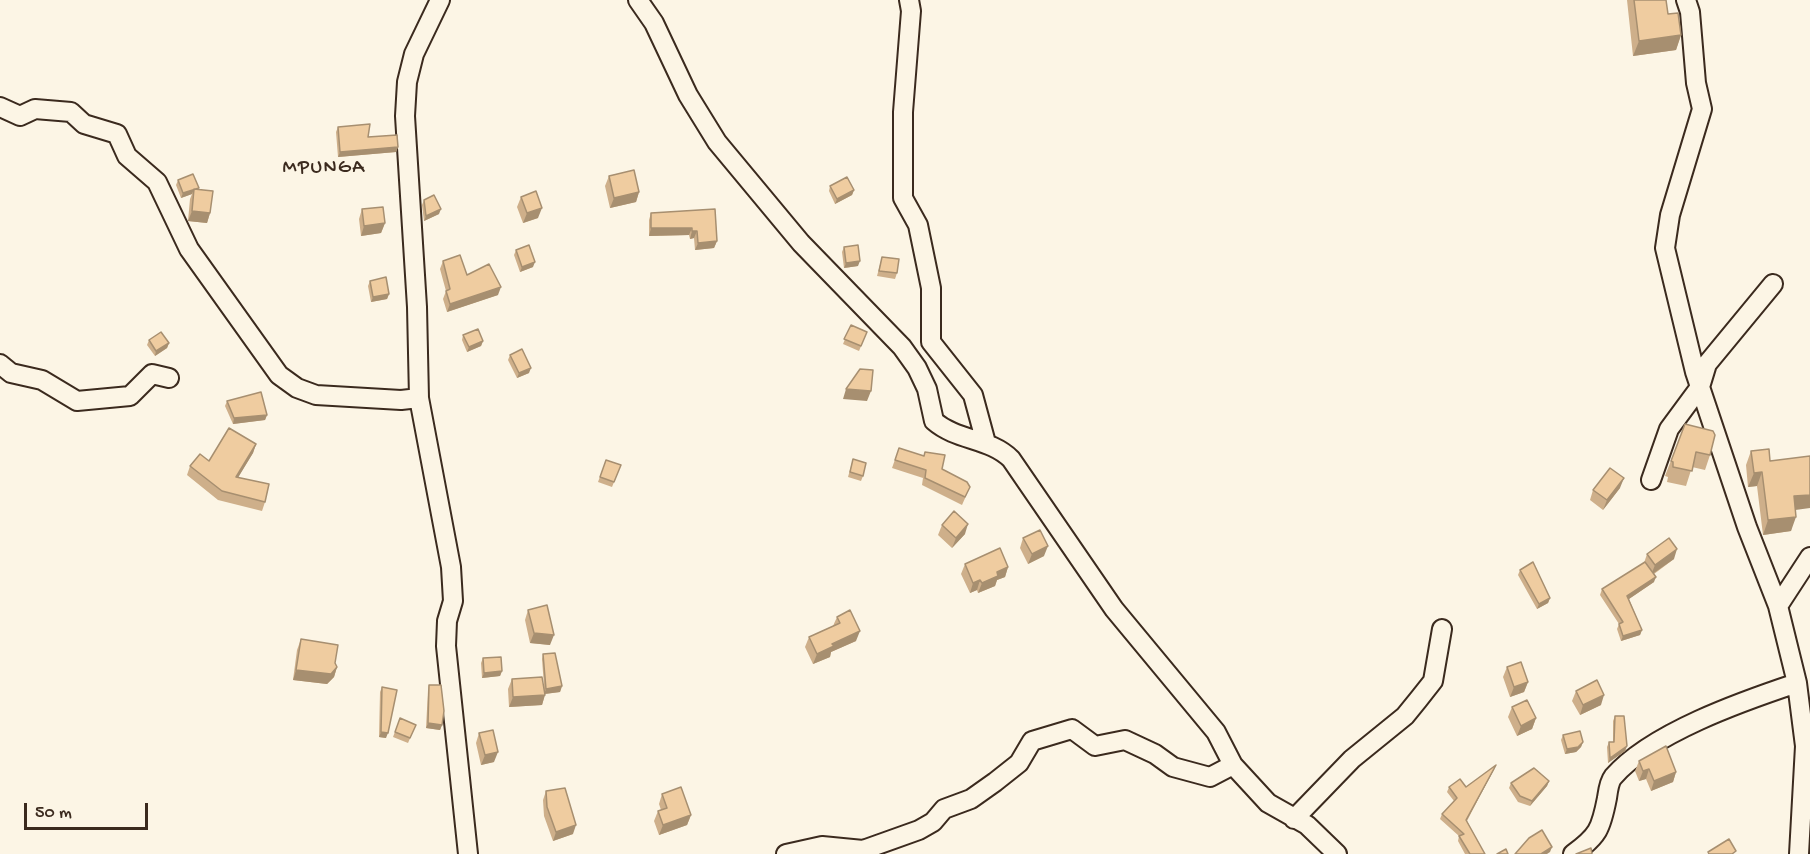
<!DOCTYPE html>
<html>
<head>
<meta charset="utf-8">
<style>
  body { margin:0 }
  #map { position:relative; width:1810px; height:854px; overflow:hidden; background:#fcf5e5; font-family:"Gochi Hand",sans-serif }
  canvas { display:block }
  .scale { position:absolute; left:24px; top:803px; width:124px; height:27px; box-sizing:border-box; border:3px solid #3b2a1e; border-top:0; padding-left:8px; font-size:18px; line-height:21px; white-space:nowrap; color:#3b2a1e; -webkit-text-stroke:4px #fcf5e5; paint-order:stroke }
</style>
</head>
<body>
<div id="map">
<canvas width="1810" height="854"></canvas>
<div class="scale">50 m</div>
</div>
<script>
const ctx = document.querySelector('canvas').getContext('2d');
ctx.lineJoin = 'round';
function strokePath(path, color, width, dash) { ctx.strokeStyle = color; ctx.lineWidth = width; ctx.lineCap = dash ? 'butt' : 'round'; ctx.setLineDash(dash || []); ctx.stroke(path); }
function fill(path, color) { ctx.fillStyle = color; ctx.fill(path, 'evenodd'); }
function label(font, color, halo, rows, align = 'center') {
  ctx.font = font + ' "Gochi Hand",sans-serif'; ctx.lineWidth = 4.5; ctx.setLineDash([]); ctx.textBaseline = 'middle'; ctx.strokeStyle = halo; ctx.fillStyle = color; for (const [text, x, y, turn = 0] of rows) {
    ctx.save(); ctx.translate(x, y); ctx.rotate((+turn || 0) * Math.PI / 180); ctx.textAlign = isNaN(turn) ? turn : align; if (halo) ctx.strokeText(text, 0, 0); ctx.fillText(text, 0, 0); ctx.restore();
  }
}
const street = new Path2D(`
  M440,0l-26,54 -7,28 -2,34 12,191 2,91 32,169 2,34 -6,20 -1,25 22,208
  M638,0l16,23 34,72 29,47 84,101 101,104 15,21 10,21 7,32c23,20 56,17 77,38l103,150 102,123 17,33 35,38 39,22 30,29
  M909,0l2,11 -8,101v86l15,27 13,63v54l42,53 13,48
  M1686,0l4,12 6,71 6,26 -32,106 -5,33 30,124 52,155 31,79 19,77 8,63 -6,108
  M0,107l20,9 15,-7 36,3 13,12 33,10 10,22 30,26 32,67 90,126 18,13 19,7 85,5 18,-2
  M0,364l11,9 31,7 35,21 53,-5 22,-22 17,4
  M1651,480l18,-51 31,-42 7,-23 66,-80
  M1778,606l32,-49
  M1294,819l58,-60 53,-43 13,-16 15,-19 9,-52
  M786,854l36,-8 41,4 56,-20 14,-8 11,-13 27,-10 24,-17 24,-19 13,-22 40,-12 23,17 30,-6 30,14 18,13 37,10 23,-12
  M1573,854c25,-18 28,-25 34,-56 1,-7 2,-16 6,-21 38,-44 130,-76 184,-94`);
const wall = new Path2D(`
  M1627,0h39l2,14 13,21 -5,15 -43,6z
  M338,127l60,20 -2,5 -58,5 -2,-25z
  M609,176l30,16 -3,10 -26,6 -5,-22z
  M178,180l20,9 12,24 -3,10 -19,-2 2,-22 2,-5 -11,4 -5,-13z
  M830,186l24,4 -2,5 -17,9 -6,-13z
  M521,197l17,21 -15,5 -6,-16z
  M424,200l15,14 -15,7 -2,-16z
  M362,209l23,14 -4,10 -20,3 -2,-17z
  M715,209l2,32 -3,7 -19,2 -1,-12 -4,1 -1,-4 -40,1v-16l2,-7z
  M844,247l14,19 -14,2 -2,-16z
  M516,250l17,17 -13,5 -6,-17z
  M882,257l15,16 -2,6 -18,-3z
  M443,261l24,14 31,20 -51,17 -4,-13 3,-8 -6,-22z
  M370,281l19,13 -2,5 -16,3 -3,-16z
  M851,325l16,7 -8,19 -16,-7z
  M463,335l20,6 -2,5 -14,6 -5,-12z
  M149,340l20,3 -2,5 -12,8 -8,-11z
  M510,355l19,18 -12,5 -9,-18z
  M227,401l40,14 -2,5 -32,4 -8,-18z
  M1685,424l25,31 -5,15 -13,-3 -6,19 -19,-4 1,-5 -3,-1z
  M256,444l-3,9 -15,24 27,25 -3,9 -44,-11 -31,-25 3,-9 19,-5z
  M899,448l25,8 1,-4 17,17 28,18 -8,18 -40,-20 1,-7 -31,-10z
  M1751,451l19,10 25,49 -4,21 -28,4 -6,-49 -9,1 -2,-22z
  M853,459l10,17 -2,5 -13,-4z
  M606,460l15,5 -9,22 -14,-5z
  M1620,488l-17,22 -13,-10 3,-10z
  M942,525l23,9 -13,14 -14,-13z
  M1023,538l21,18 -16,8 -8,-16z
  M1647,554l27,5 -20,15v8l-25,17 13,31 -2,5 -19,6 -4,-12 2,-5 -19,-29 2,-6 42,-26z
  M965,564l43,3 -3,10 -8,3 -2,6 -17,7 -1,-3 -7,3 -9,-19z
  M1520,570l30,28 -2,5 -11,6 -19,-34z
  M528,610l22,35 -20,-2 -5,-23z
  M837,617l19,24 -25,11 -1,5 -17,7 -8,-17 4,-10 24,-11z
  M301,639l34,24 2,4 -3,10 -7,7 -34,-4 4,-30z
  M543,654l19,32 -2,6 -15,2 -3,11 -33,2 -1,-18 4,-10 32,7 -2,-27z
  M483,658l19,13 -2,5 -18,2 -1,-15z
  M1507,667l21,15 -4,10 -14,5 -7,-20z
  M429,685l13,40 -2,5 -14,-2 2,-38z
  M382,687l4,51 -7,-1 1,-45z
  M1576,691l25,14 -21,10 -8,-14z
  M1512,707l24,11 -4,11 -15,7 -9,-19z
  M1615,716l12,30 -2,5 -17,12 -1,-16 2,-5h4v-21z
  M400,718l16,7 -8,18 -15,-6z
  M479,733l15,29 -13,3 -5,-22z
  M1563,735l20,7 -2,5 -5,5 -11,2 -4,-14z
  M1639,761l37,11 -3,10 -22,9 -5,-12 -7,2 -4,-10z
  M1496,765l-29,56 18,33h-20l-7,-13 1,-5 -19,-17 2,-5 12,-13 -7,-9 2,-5h17z
  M1549,781l-2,5 -17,20 -12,-4 -9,-14 2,-5z
  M546,791l27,43 -20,7 -9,-25 -1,-16z
  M662,794l29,21 -4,10 -28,10 -5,-14 4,-10 3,-1 -2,-6z`);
const shadedWall = new Path2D(`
  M1681,35l-5,15 -43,6 6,-15z
  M398,147l-2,5 -58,5 2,-5z
  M194,189l-2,5 -11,4 2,-5z
  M854,190l-2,5 -17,9 2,-5z
  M639,192l-3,10 -26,6 4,-10z
  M542,208l-4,10 -15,5 4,-10z
  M441,209l-2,5 -15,7 2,-5z
  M192,211l18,2 -3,10 -19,-2z
  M385,223l-4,10 -20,3 3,-10z
  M651,228h41l-3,7 -40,1z
  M692,231h5l-3,7 -4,1z
  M717,241l-3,7 -19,2 3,-7z
  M860,261l-2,5 -14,2 2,-5z
  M535,262l-2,5 -13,5 2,-5z
  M501,287l-3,8 -51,17 3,-8z
  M389,294l-2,5 -16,3 2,-5z
  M483,341l-2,5 -14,6 2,-5z
  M169,343l-2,5 -12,8 1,-5z
  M531,368l-2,5 -12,5 2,-5z
  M846,389l25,2 -4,10 -24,-2z
  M267,415l-2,5 -32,4 1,-6z
  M256,444l-3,9 -20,33 3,-9z
  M1762,472l-5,14 -9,1 6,-14z
  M1624,478l-4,10 -17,22 4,-10z
  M1810,495v13l-22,3 6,-15z
  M1796,517l-5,14 -28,4 5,-15z
  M968,524l-3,10 -13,14 4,-10z
  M1048,546l-4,10 -16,8 4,-10z
  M1677,549l-3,10 -23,16 4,-10z
  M1008,567l-3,10 -8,3 -2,6 -17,7 4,-10 15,-11z
  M1656,577l-2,5 -28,19 1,-5z
  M980,580l-3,10 -7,3 3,-10z
  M1550,598l-2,5 -11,6 2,-5z
  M1642,630l-2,5 -19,6 2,-5z
  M860,631l-4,10 -25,11 -1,5 -17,7 4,-10 15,-10z
  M534,633l20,2 -4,10 -20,-2z
  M337,667l-3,10 -7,7 -34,-4 3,-10z
  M502,671l-2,5 -18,2 2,-5z
  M1528,682l-4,10 -14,5 4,-10z
  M562,686l-2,6 -16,2 2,-5z
  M545,695l-3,10 -33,2 4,-10z
  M1604,695l-3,10 -21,10 3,-10z
  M1536,718l-4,11 -15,7 4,-10z
  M428,723l14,2 -2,5 -14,-2z
  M381,732l7,1 -2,5 -7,-1z
  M1583,742l-2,5 -5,5 -11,2 2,-5z
  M1627,746l-2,5 -17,12 2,-5z
  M498,752l-4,10 -13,3 4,-10z
  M1496,765l-2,5 -30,55 2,-5z
  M1649,769l-3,10 -7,2 4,-10z
  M1676,772l-3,10 -22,9 3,-10z
  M1549,781l-2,5 -17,20 2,-5z
  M691,815l-4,10 -28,10 4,-10z
  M576,825l-3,9 -20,7 3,-9z
  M1552,847l-2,5 -3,2h-6z`);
const building = new Path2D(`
  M1634,0h32l2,14 10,-1 3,22 -42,6z
  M370,124l-2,13 29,-2 1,12 -58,5 -2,-25z
  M634,170l5,22 -25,6 -5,-22z
  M193,174l6,14 -16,5 -5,-13z
  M847,177l7,13 -17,9 -7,-13z
  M194,189l19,2 -3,22 -18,-2z
  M536,191l6,17 -15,5 -6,-16z
  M434,195l7,14 -15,7 -2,-16z
  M383,207l2,16 -21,3 -2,-17z
  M715,209l2,32 -19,2 -1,-12h-5v-3h-41v-15z
  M529,245l6,17 -13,5 -6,-17z
  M858,245l2,16 -14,2 -2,-16z
  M460,255l7,20 22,-11 12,23 -51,17 -4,-13 4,-2 -7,-28z
  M882,257l17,2 -2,14 -18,-2z
  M386,277l3,17 -16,3 -3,-16z
  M851,325l16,7 -6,14 -17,-7z
  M478,329l5,12 -14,6 -6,-12z
  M161,332l8,11 -13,8 -7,-11z
  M522,349l9,19 -12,5 -9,-18z
  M860,369l13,1 -2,21 -25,-2z
  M261,392l6,23 -33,3 -7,-17z
  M1685,424l28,7 2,4 -5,20 -14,-3 -4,19 -19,-4v-5l-2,-1z
  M229,428l27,16 -20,33 33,7 -4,18 -43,-11 -32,-25 10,-12 9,7z
  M899,448l25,8 1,-4 20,3 -3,14 25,13 3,5 -5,10 -40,-19 1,-8 -31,-10z
  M1769,449l1,12 40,-5v39l-16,1 2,21 -28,3 -6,-48 -8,1 -3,-22z
  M853,459l13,4 -3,13 -13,-4z
  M606,460l15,5 -7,17 -14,-5z
  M1610,468l14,10 -17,22 -14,-10z
  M954,511l14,13 -12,14 -14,-13z
  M1040,530l8,16 -16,8 -9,-16z
  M1669,538l8,11 -22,16 -8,-11z
  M1000,548l8,19 -11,5 1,4 -16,7 -2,-3 -7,3 -8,-19z
  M1533,562l17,36 -11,6 -19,-34z
  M1645,562l11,15 -29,19 15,34 -19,6 -4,-12 4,-2 -21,-33z
  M547,605l7,30 -20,-2 -6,-23z
  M850,610l10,21 -28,13 2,2 -17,8 -8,-17 31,-14 -3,-6z
  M301,639l37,6 -3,18 2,4 -6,7 -35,-4z
  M555,653l7,33 -16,3 -3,-35z
  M501,657l1,14 -18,2 -1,-15z
  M1521,662l7,20 -14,5 -7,-20z
  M542,677l3,18 -32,2 -1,-18z
  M1597,680l7,15 -21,10 -7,-14z
  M429,685h12l3,26 -2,14 -14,-2z
  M382,687l15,3 -9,43 -7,-1z
  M1527,700l9,18 -15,8 -9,-19z
  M1615,716h9l3,30 -17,12 -1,-16h5z
  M400,718l16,7 -6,13 -15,-6z
  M493,730l5,22 -13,3 -6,-22z
  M1580,731l3,11 -5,5 -11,2 -4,-14z
  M1666,746l10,26 -22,9 -5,-12 -6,2 -4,-10z
  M1496,765l-30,55 19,34h-15l-11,-18 5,-2 -22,-20 15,-16 -8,-11 11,-8 6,8z
  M1534,768l15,13 -17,20 -12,-5 -9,-13z
  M681,787l10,28 -28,10 -5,-14 9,-3 -5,-14z
  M565,788l11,37 -20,7 -9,-25 -1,-16z
  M1542,830l10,17 -11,7h-26l14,-16z
  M1729,839l7,12 -4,3h-23l-1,-2z
  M1591,848l1,6h-16z
  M1506,849l2,5h-11z`);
const quarterNames = [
  ["MPUNGA",324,169]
];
strokePath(street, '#3b2a1e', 22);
strokePath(street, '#fcf5e5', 18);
fill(wall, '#ceaf8a');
fill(shadedWall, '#a78f70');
fill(building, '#efcca0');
strokePath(building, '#a78f70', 1.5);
ctx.letterSpacing = '1.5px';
label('20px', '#3b2a1e', '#fcf5e5', quarterNames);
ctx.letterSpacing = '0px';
</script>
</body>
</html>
